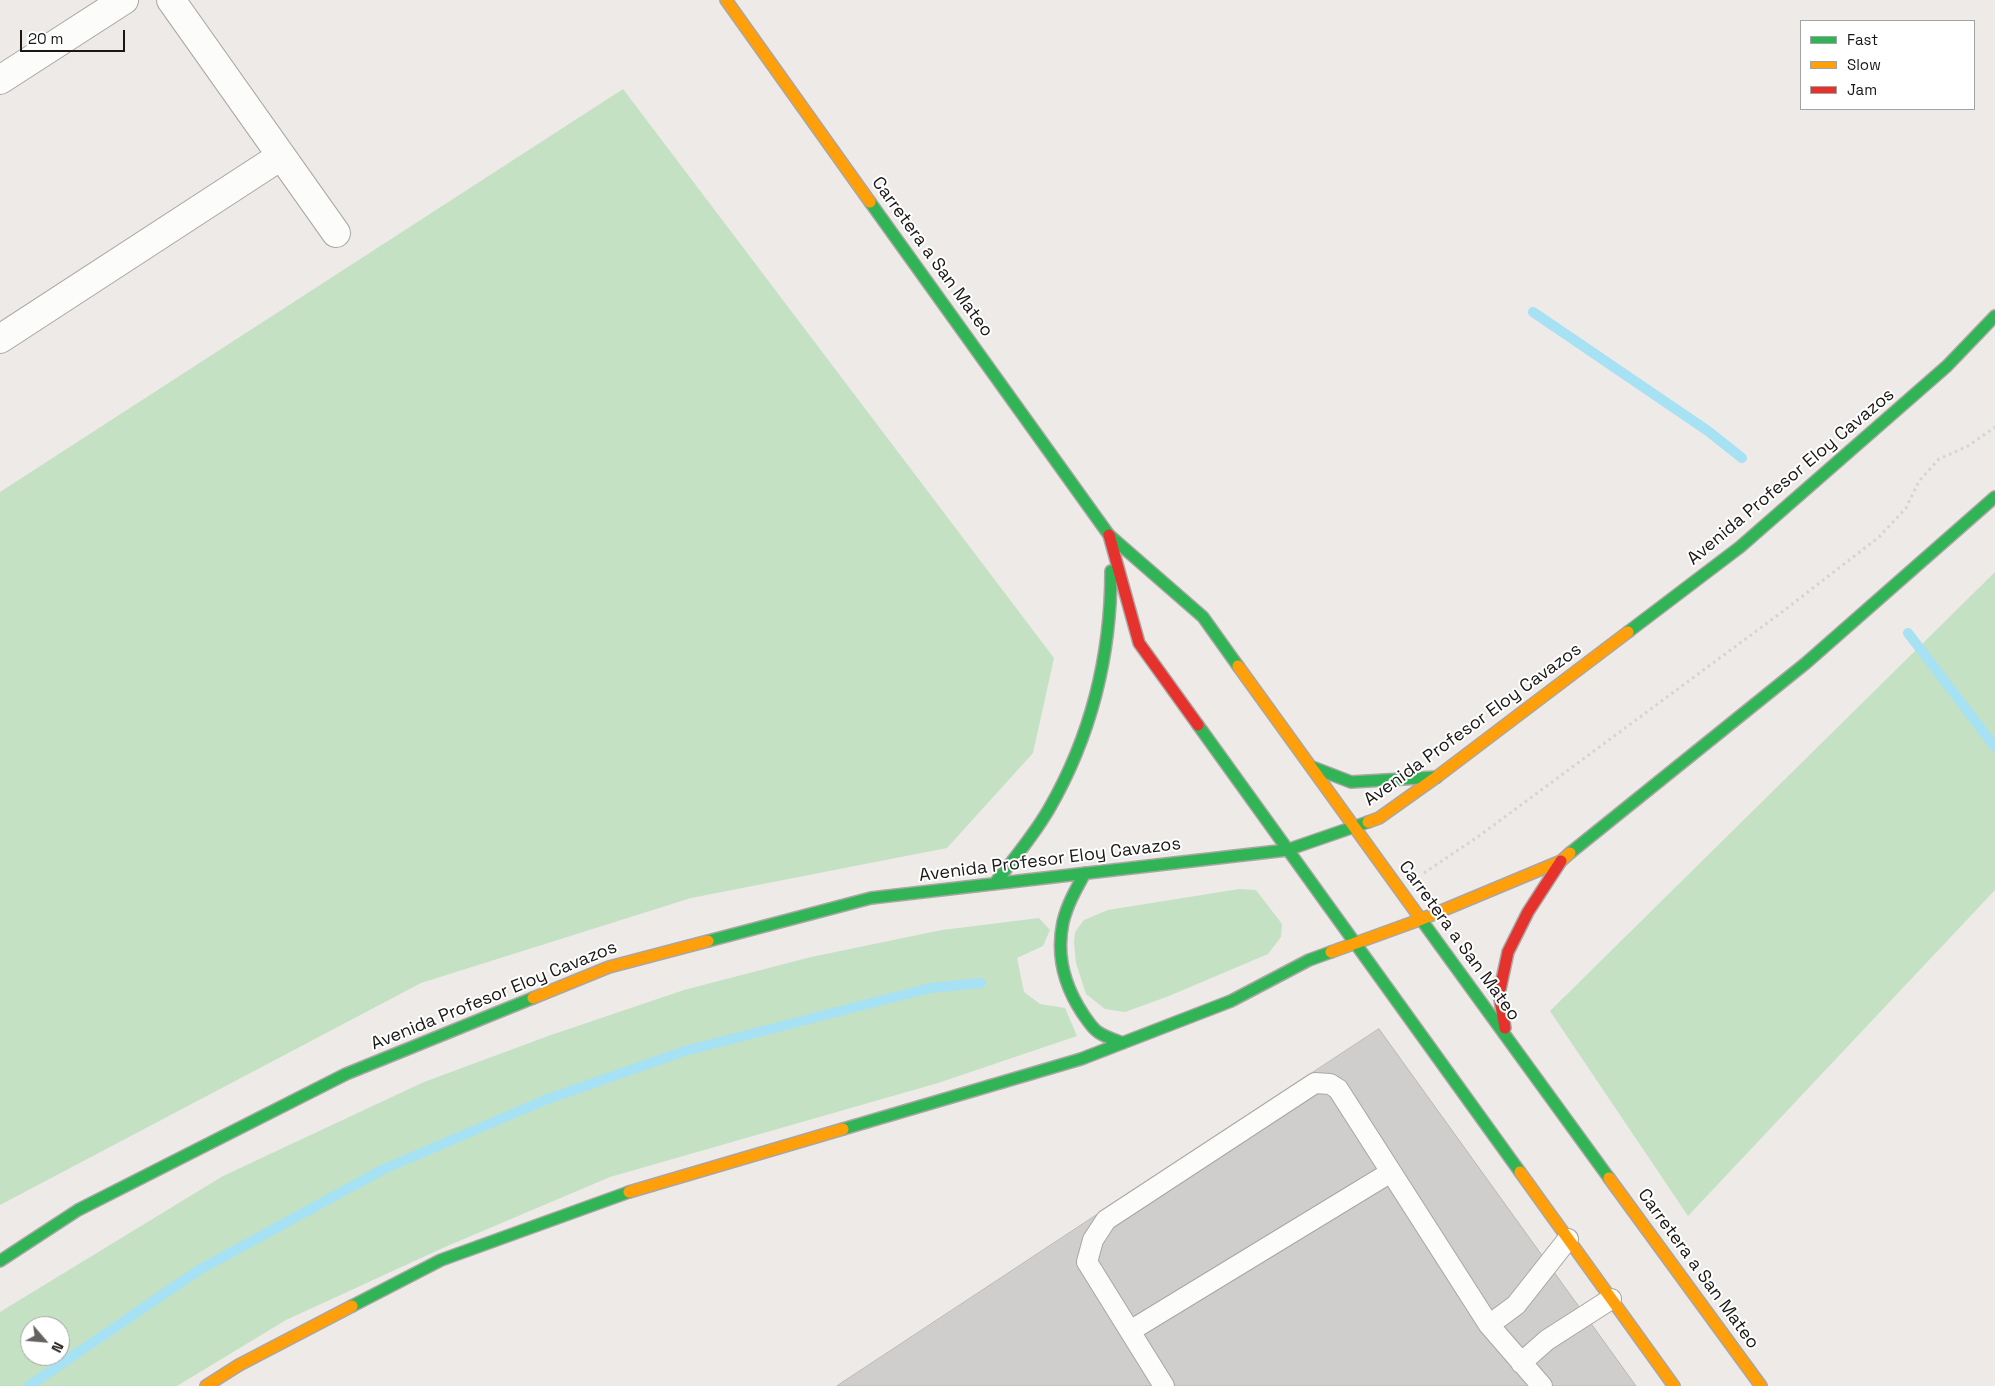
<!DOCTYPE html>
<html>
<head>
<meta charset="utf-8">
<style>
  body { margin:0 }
  #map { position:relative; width:1995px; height:1386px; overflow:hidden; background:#edeae7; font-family:"Space Grotesk",sans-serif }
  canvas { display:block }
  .legend { position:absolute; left:1800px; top:20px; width:175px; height:90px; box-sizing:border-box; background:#fff; border:1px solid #a3a3a2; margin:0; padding:6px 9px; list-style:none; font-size:15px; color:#1a1816 }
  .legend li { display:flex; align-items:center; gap:10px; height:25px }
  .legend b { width:25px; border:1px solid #a3a3a2 }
  .north { position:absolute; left:20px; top:1316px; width:50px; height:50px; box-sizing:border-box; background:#fff; border:1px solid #a3a3a2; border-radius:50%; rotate:117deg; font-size:14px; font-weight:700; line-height:20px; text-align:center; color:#1a1816 }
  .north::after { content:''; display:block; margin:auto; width:18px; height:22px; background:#64625f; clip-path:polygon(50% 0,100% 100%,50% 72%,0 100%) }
  .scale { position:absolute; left:20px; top:30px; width:105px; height:22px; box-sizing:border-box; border:2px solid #1a1816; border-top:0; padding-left:6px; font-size:15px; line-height:18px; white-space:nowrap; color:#1a1816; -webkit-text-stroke:4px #fff; paint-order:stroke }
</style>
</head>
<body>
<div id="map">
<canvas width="1995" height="1386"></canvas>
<ul class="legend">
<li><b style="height:6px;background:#30b455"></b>Fast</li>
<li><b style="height:6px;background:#ff9f0a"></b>Slow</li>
<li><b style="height:6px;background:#e5322d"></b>Jam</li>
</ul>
<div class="north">N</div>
<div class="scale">20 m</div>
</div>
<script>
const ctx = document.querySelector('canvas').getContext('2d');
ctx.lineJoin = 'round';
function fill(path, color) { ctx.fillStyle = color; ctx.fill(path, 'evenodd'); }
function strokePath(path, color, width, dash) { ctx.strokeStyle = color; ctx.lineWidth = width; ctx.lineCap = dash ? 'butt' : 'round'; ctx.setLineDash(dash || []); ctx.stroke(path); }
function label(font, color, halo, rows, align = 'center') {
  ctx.font = font + ' "Space Grotesk",sans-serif'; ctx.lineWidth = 4; ctx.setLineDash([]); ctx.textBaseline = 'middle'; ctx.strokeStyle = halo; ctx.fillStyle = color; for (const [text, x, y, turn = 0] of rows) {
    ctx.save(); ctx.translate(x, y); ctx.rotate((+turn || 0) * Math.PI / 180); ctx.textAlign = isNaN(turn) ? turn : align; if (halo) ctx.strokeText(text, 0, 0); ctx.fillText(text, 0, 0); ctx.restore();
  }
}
const green = new Path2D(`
  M623,89l431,569 -21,95 -86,95 -256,50 -270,85 -421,222v-713z
  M1995,572v318l-307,326 -138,-205z
  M1239,889l17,1 26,34 -1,13 -13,17 -99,42 -44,16 -20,-3 -19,-15 -10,-31 -2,-21 1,-10 9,-12 24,-10z
  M1039,918l11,12 -7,16 -26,12 7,34 16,12 25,4 12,28 -139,47 -328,94 -165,70 -159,73 -109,66h-177v-74l223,-136 201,-94 127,-47 133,-45 127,-33 131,-27zM30,1326h30v30h-30z`);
const stream = new Path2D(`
  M1533,312l175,119 34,27
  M1908,633l87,114
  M29,1386l170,-116 185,-101 161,-69 140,-49 245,-63 51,-5`);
const building = new Path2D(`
  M1379,1029l257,357h-799z`);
const path = new Path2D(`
  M1424,873l55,-37 303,-224 97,-75 27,-29 13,-27 20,-22 29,-13 27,-19`);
const lane = new Path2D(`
  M1489,1325l27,-20 52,-66
  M1130,1331l261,-159
  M1521,1363l26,-23 64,-41
  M1164,1386l-77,-124 6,-22 13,-20 209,-137 15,1 8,5 151,236 53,61`);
const street = new Path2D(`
  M171,0l165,233
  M0,80l124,-80
  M0,339l281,-183`);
const fast = new Path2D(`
  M870,202l239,333 94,82 35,49
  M1628,632l112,-85 207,-181 48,-50
  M1198,725l322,447
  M1312,767l39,15 86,-5
  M1570,853l236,-190 189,-166
  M1085,873c-9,16 -18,32 -22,49 -7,33 2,65 20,92 5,7 9,14 15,18 7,5 17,8 25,11
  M995,883c19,-24 39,-48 54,-74 42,-73 62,-155 62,-238
  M1420,918l189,260
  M708,941l163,-43 416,-48 81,-28
  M843,1129l238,-70 150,-58 78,-41 22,-8
  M0,1261l78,-51 268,-136 187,-76
  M352,1306l89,-46 188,-68`);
const slow = new Path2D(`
  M726,0l144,202
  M1238,666l182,252
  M1368,822l11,-4 59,-42 190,-144
  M1331,952l91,-33 139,-58 9,-8
  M533,998l76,-31 99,-26
  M1520,1172l154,214
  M1609,1178l152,208
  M629,1192l214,-63
  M206,1386l33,-21 113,-59`);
const jam = new Path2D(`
  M1109,535l30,108 59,82
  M1505,1028l-6,-34 9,-42 20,-40 33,-51`);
const streetNames = [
  ["Carretera a San Mateo",932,257,54],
  ["Avenida Profesor Eloy Cavazos",1791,477,-40],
  ["Avenida Profesor Eloy Cavazos",1473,725,-36],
  ["Avenida Profesor Eloy Cavazos",1050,860,-7],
  ["Carretera a San Mateo",1459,941,54],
  ["Avenida Profesor Eloy Cavazos",494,996,-22],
  ["Carretera a San Mateo",1698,1269,54]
];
fill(green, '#c5e1c4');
strokePath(stream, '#a6e1f4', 10);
fill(building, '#d0cecc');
strokePath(building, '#bab8b6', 1);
strokePath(lane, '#a9a6a4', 22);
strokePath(street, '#a9a6a4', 30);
strokePath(fast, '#a9a6a4', 14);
strokePath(slow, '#a9a6a4', 14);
strokePath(jam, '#a9a6a4', 14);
strokePath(path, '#d4d4d3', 3, [2.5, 4]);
strokePath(lane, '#fcfcfb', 20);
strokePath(street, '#fcfcfb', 28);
strokePath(fast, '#30b455', 11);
strokePath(slow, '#ff9f0a', 11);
strokePath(jam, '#e5322d', 11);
label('18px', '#1a1816', '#fff', streetNames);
</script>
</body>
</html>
